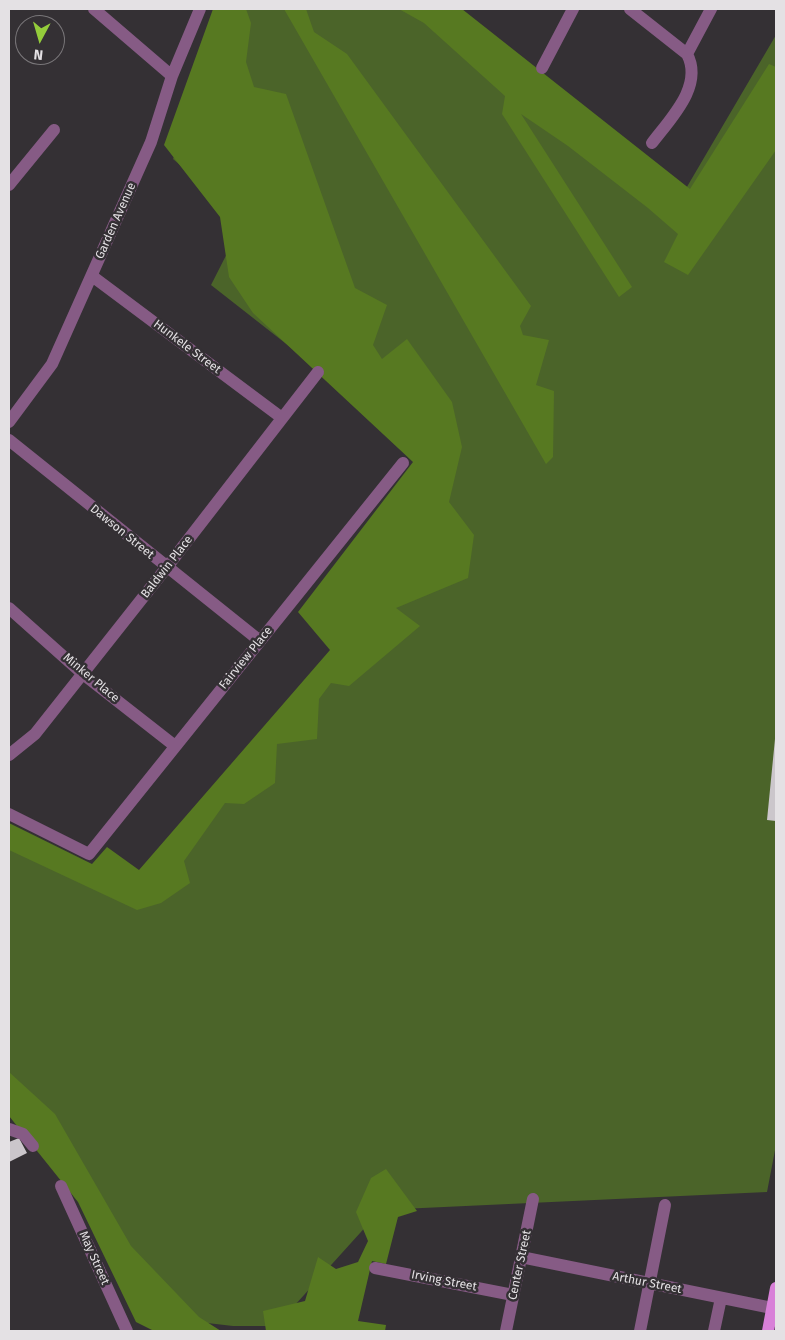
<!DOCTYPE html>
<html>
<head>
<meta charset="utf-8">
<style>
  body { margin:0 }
  #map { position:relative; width:785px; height:1340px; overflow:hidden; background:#343034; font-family:"Fira Sans",sans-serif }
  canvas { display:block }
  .frame { position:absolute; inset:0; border:10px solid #e4e1e4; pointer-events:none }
  .north { position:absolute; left:15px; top:15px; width:50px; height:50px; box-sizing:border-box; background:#343034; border:1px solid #7a777a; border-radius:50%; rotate:186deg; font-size:14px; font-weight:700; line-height:20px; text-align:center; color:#e4e1e4 }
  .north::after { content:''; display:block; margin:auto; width:18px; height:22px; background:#94cc3b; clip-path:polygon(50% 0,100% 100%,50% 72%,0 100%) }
</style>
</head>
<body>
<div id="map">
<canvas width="785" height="1340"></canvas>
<div class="frame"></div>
<div class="north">N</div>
</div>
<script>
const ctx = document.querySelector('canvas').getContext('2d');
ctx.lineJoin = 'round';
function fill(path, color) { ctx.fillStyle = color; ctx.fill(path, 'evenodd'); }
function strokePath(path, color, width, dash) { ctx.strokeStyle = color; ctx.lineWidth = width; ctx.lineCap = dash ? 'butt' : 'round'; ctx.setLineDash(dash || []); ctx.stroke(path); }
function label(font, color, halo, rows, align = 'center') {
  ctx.font = font + ' "Fira Sans",sans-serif'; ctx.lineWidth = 5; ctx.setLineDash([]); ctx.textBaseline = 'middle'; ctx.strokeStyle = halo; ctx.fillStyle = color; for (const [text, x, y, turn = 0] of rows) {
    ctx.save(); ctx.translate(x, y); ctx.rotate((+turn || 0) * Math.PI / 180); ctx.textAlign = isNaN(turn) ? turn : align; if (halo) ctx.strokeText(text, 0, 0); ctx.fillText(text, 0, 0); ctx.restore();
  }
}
const green = new Path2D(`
  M236,9h216l229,188 95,-162v1110l-9,47 -366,17 -22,3 -103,114h-43l-43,-5 -63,-72 -118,-172v-252l83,44 52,11 204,-241 80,-184 -217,-170 33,-65 -71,-61 63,-149z`);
const forest = new Path2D(`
  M213,9h33l5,14 -5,39 8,25 32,7 69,194 32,17 -14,40 9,14 25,-20 45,63 10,45 -13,55 25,33 -6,43 -72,30 24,18 -71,60 -18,-3 -12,16 -2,40 -40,5 -2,39 -31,21 -19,-1 -41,58 6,22 -29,20 -24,7 -128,-60v-27l83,41 15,-17 32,23 191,-220 -32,-38 115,-150 -160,-149 -24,-36 -9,-60 -56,-72z
  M284,9h22l8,23 33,22 184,252 -11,20 3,9 26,5 -13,45 18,6 -1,66 -7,7z
  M399,9h63l228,180 79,-125 7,3v83l-88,125 -24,-13 14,-28 -30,-26 -80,-62 -47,-32 111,173 -13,10 -117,-183 3,-18 -81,-73z
  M9,1072l46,42 76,132 68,71 22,14h-67l-18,-9 -58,-120 -69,-86z
  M386,1169l31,42 -19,6 -12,47 -14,-3 -14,60 28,4 -1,6h-119l-3,-20 42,-10 13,-44 18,12 22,-7 10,-21 -12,-29 15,-34z`);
const building = new Path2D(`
  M775,739h1v82l-9,-1z
  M19,1138l8,15 -18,9v-20z`);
const minor = new Path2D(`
  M94,9l78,67
  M630,9l57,45c17,32 -17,65 -35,89
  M687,54l24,-45
  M542,68l31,-59
  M9,185l45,-55
  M92,276l190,142
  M9,422l43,-58 99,-222 21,-66 28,-67
  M9,440l251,201
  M9,608l74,66 92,72
  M9,755l26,-21 132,-167 151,-195
  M9,814l80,40 314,-391
  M9,1129l14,5 10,12
  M61,1186l66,145
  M521,1257l251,51
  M375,1268l138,27
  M506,1331l27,-132
  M640,1331l25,-126
  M714,1331l7,-33`);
const major = new Path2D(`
  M768,1331l8,-43`);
const streetNames = [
  ["Garden Avenue",116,221,-66],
  ["Hunkele Street",187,347,37],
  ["Dawson Street",122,532,39],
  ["Baldwin Place",167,567,-52],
  ["Fairview Place",246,658,-51],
  ["Minker Place",91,678,40],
  ["May Street",94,1258,66],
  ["Center Street",520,1265,-78],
  ["Irving Street",444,1281,11],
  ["Arthur Street",647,1283,11]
];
fill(green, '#4b6429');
fill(forest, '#577921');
fill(building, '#cbc6cb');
strokePath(minor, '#865b85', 12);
strokePath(major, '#d880d8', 12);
label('12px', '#e4e1e4', '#343034', streetNames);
</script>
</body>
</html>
